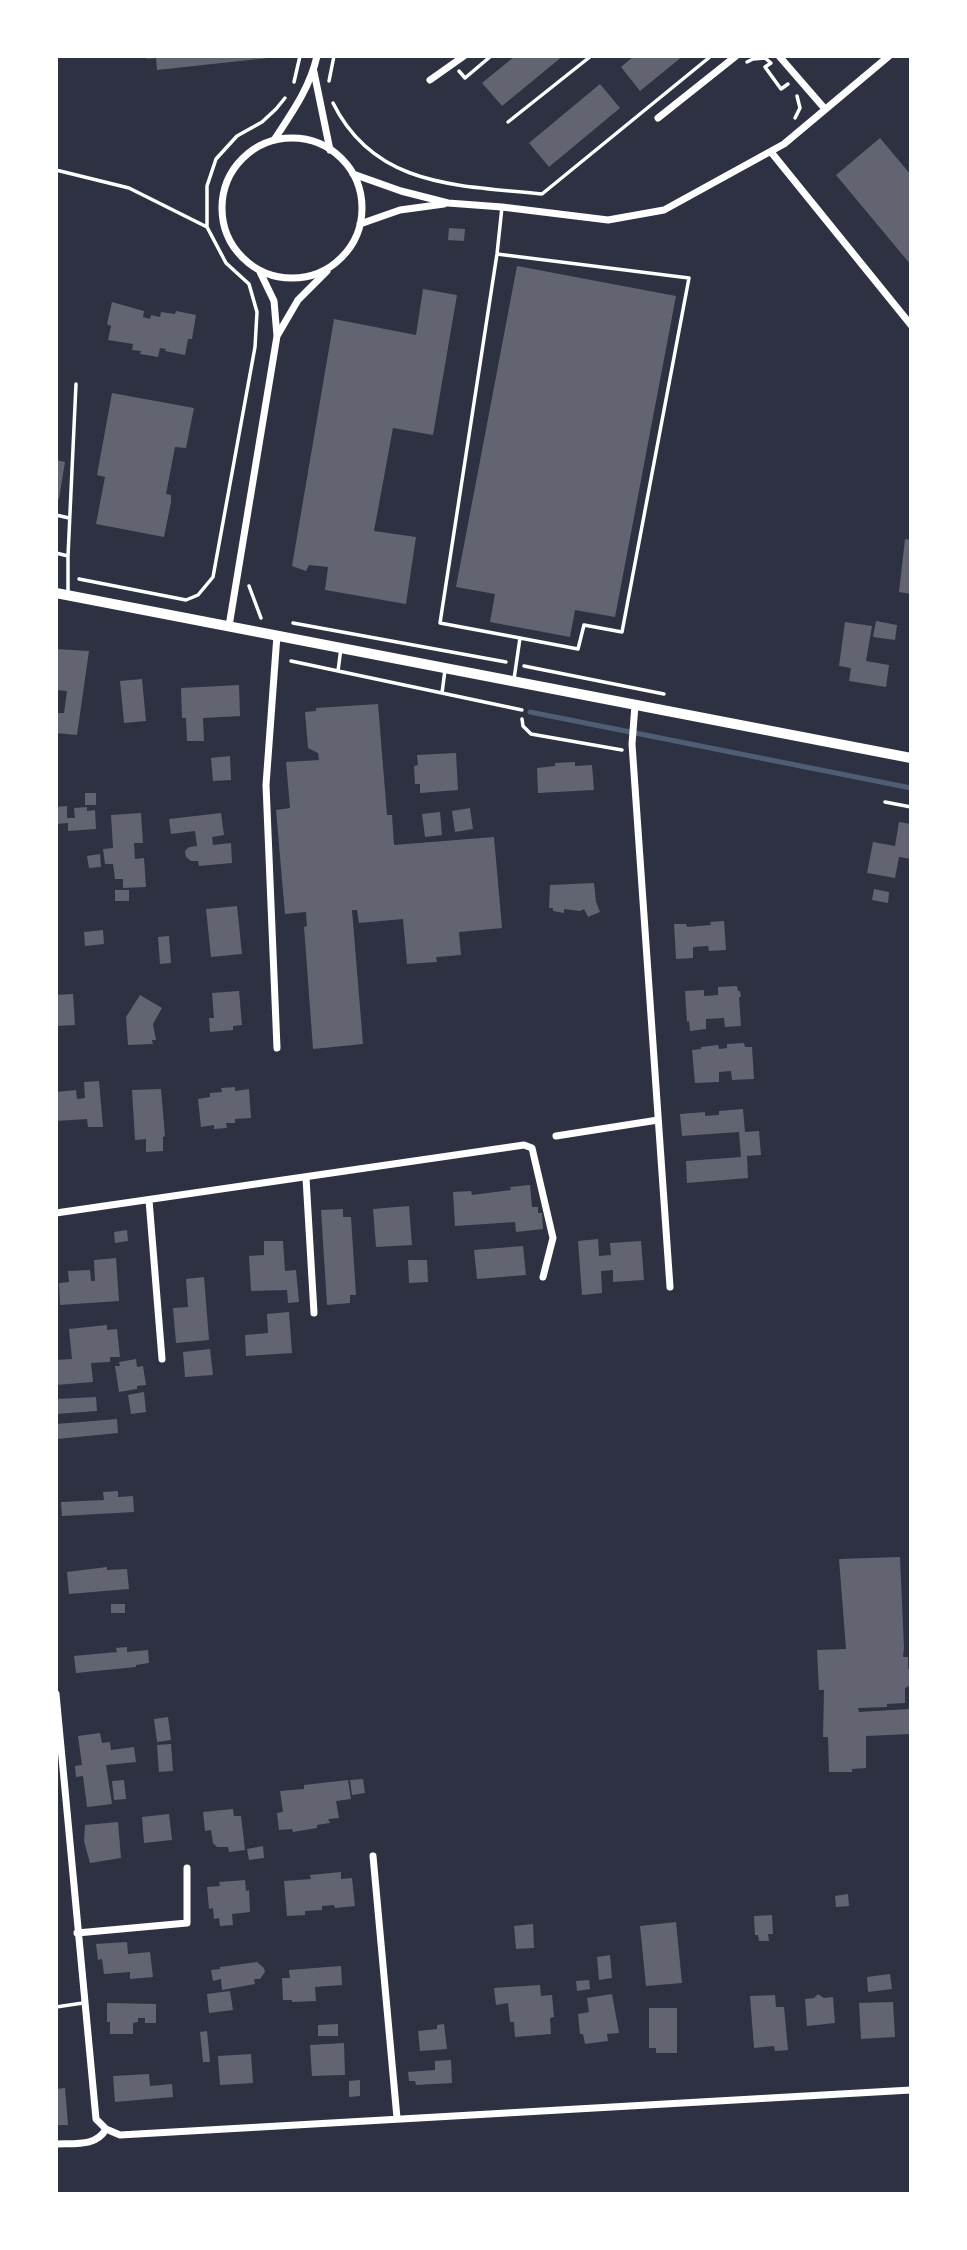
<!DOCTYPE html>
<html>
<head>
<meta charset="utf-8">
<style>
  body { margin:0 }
  #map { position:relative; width:967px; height:2250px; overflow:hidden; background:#2d3142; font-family:"Noto Sans",sans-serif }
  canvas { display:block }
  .frame { position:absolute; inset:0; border:58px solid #fff; pointer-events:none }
</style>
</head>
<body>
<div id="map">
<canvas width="967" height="2250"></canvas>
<div class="frame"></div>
</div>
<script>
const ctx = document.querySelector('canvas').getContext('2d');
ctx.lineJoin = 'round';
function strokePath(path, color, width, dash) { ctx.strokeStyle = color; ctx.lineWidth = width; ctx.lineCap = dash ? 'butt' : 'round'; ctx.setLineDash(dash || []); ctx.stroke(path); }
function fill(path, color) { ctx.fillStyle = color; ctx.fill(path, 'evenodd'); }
const stream = new Path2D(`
  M530,712l381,76`);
const building = new Path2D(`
  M146,56h122v2l-111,12 -1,-12 -9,1z
  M515,56h48l-61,50 -20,-23z
  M634,56h49l-43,35 -19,-24z
  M600,84l20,24 -71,59 -20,-24z
  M880,138l31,37v90l-75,-90z
  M449,228l16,1 -1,12 -16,-1z
  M517,266l159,30 -61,321 -40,-7 -5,27 -80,-15 5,-28 -39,-7z
  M423,289l34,6 -24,140 -40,-7 -19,103 42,6 -10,67 -81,-14 3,-23 -19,-2 -3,6 -14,-5 42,-247 82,16z
  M112,302l32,9 -1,6 7,2 1,-4 9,2 1,-5 14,2 1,-3 20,4 -4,24h-4l-3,16 -20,-4 1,-2 -6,-1 -2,9 -18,-3 1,-3 -9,-1 1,-6 -25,-4 3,-14 -4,-2z
  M112,393l82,15 -8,40 -11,-1 -9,47 5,1v7l-7,35 -68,-13 9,-47 -8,-2z
  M56,460l9,2 -6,37 -3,-1z
  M905,539l6,1v54l-12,-2z
  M876,621l21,4 -2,15 -22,-3z
  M845,622l27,4 -6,35 23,4 -3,22 -37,-6 2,-13 -12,-2z
  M56,649l33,2 -12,84 -21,-2v-20h8l3,-22 -11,-1z
  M142,679l4,42 -22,2 -4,-42z
  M239,685l1,31 -37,2 1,23h-17l-1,-23h-4l-1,-30z
  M378,704l9,111h5l2,30 100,-8 8,91 -43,4 2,23 -25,2 1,5 -30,2 -4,-45 -44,4 -2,-13h-5l11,134 -50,5 -9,-122 3,-1 -1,-14 -21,2 -9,-104 14,-2 -4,-46 33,-2 -1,-7 -10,-5 -3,-36 11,-1v-3z
  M456,753l2,37 -38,3v-9h-5l-1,-18 4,-1 -1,-10z
  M230,756l1,24 -18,1 -2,-23z
  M575,762v4l17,-1 2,25 -56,3 -1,-25 18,-2v-3z
  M85,793h11v12h-11z
  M67,806v12h8l-1,-10 13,-1v4l8,-1 1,19 -28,2v-8l-12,1v-17z
  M470,808l3,21 -18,3 -3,-21z
  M440,812l2,23 -17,2 -3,-23z
  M141,813l2,30h-9l1,16 9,-1 2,29 -23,1v-9h-8l-2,-15h-8l-2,-15 10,-1 -2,-33z
  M221,813l3,22 -12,2 1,8 18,-2 1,20 -33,3 -1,-5h-7l-5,-4 -1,-6 4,-4 8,-1 -2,-15 -24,3 -2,-15z
  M899,822l12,2v35l-12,-2 -4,21 -28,-5 6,-31 22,4z
  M100,854l1,13 -12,1 -2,-12z
  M594,883l2,19 4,10 -12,5 -4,-8 -4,2 -16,-2v4l-11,-2v-3h-4l1,-23z
  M874,889l15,3 -1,11 -16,-3z
  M115,890h14v11h-14z
  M237,906l5,48 -31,3 -5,-48z
  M724,921l2,29 -17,1 -1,-5 -15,1v11l-17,1 -2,-35h12l1,3 24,-2 -1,-3z
  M103,930l1,14 -19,2 -1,-14z
  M169,936l2,27 -11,1 -2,-27z
  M737,986l1,5h2l1,6h-2l2,29 -16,1 -1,-9 -18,1v10l-16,2 -1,-10 -2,1 -2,-31 19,-1v6l14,-1v-8z
  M239,991l3,34 -9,1v4l-23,2 -1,-14h5l-2,-25z
  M73,994l2,31 -19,1v-31z
  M140,995l22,13 -9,16 3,16h-4l1,4 -25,1 -2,-28z
  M744,1043l1,4h7l2,32 -22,1 -1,-9 -12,1v10l-24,1 -3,-33 9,-1v-2l17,-2 1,4 8,-1v-4z
  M99,1081l4,46h-15l-1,-8 -31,2v-29l20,-2 1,9 8,-1 -1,-16z
  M235,1087v4l14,-2 2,29 -16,1v4h-9l1,5 -13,1v-4l-13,2 -3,-28 12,-2v-4l12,-1 -1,-4z
  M161,1089l4,47 -2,1v14l-17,1v-13l-11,1 -3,-50z
  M743,1109l2,23 14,-1 2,24 -14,1 1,22 -61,5 -1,-22 55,-4 -2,-25 -57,4 -2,-22 25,-2v4l14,-1v-4z
  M530,1185l2,22h6v6h4l1,16 -27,3 -1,-10 -60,4 -2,-34 18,-1 1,4 39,-5 -1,-3z
  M409,1206l3,39 -36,2 -3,-38z
  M343,1209v8h8l5,78h-6v8l-23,2 -6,-95z
  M127,1230l1,11 -13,2 -1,-11z
  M598,1239l1,17 12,-1 -1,-12 31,-2 3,39 -31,2v-12l-12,1 1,22 -20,2 -4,-54z
  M264,1241h19l2,30 11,-1 3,32 -11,1 -1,-13 -36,1 -2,-35 15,-1z
  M523,1246l3,29 -49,4 -3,-29z
  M116,1258l3,43 -59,4 -1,-22 10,-1 -1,-11 22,-1 1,11h4l-1,-21z
  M408,1260h19l1,22 -19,1z
  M204,1277l5,63 -33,3 -3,-35 15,-1 -2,-28z
  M289,1312l3,41 -46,3 -1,-21 23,-2 -1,-19z
  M107,1325v5l10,-1 3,28h-10v5l-19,1 2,19 -37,3v-25l16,-1 -3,-30z
  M210,1349l3,26 -28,2 -2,-25z
  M136,1359l1,8 6,-1 3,19 -9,1v3l-18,3 -4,-26h5l-1,-4z
  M144,1392l2,20 -15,2 -3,-19z
  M96,1397l1,14 -41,3v-15z
  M117,1419l1,14 -61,6 -1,-15z
  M118,1491v6l15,-1 1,16 -72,4 -1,-14 43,-2 -1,-8z
  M900,1557l4,91 -1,9h5v12h3v16l-6,3v15l-18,1v3l-29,1 1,4 50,-3 1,25 -44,2v32l-14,1v3h-23l-1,-35h-5l1,-47h-5l-2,-40 29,-1 -7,-90z
  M107,1567v3l20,-1 2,20 -60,5 -2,-22z
  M111,1604h14v9h-14z
  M127,1647v5l21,-2 1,13 -13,2v2l-60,6 -2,-17 43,-4 -1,-4z
  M168,1717l3,23 -14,2 -3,-23z
  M100,1733l2,10 8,-1 1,8 23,-3 2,15 -30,3 6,39 -25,3 -4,-31 -7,1 -1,-11 7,-1 -4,-29z
  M171,1744l2,27 -14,1 -2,-27z
  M363,1779l2,14 -13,2 -2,-15z
  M124,1780l2,19 -12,1 -2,-19z
  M348,1780l3,19 -15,2 3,17 -11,1 2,4 -13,2v3l-24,4 -1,-3 -13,1 -2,-17 6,-1 -3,-21 24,-2v-4z
  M233,1809l1,7h7l4,34 -16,2 -1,-5h-11l-4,-4 -2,-13 -6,1 -2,-19z
  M169,1814l3,26 -28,3 -2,-26z
  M118,1822l3,36 -31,5 -6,-22 1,-16z
  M263,1846l1,12 -15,2 -2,-11z
  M341,1872v7l11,-1 3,28 -20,2 -1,-3 -12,1v4l-17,1v4l-18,1 -3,-35 27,-2 -1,-4z
  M245,1880l1,11 3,-1 1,22 -18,2 1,11 -13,1 -1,-8 -5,1 -1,-11 -4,1 -2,-22 13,-1 -1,-4z
  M848,1894l1,12 -13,1 -1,-11z
  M772,1915l1,19h-5l1,7h-10l-1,-6h-3l-1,-19z
  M676,1922l6,61 -36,3 -6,-60z
  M533,1924l1,24 -18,1 -2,-23z
  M127,1942l1,12 22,-2 3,25 -23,2v-7l-26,2 -2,-15 -4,1 -2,-16z
  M610,1955l2,23 -13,2 -2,-23z
  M257,1962l7,6 1,4 -5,7h-6l1,5 -33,6 -1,-11 -8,2 -2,-11 9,-1v-2z
  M341,1966l1,19 -27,2 1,14 -24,1v-2h-9l-1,-22h8l-1,-8z
  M890,1974l2,15 -24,3 -1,-15z
  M589,1980l1,9 -13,2 -1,-10z
  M540,1985l1,11 11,-1 2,22 -4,1 1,16 -36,3 -1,-15h-4l-2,-19 -12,2 -2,-17z
  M230,1991l3,19 -24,3 -2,-19z
  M612,1994l7,39 -12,1 1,7 -23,3 -2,-10h-3l-2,-20 11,-2 -2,-14z
  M818,1994l6,4 9,-1 2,26 -28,3 -2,-27 9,-1z
  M775,1995l1,12h8l4,43 -13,1 -1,-5 -20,2 -4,-52z
  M893,2002l2,35 -34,2 -2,-36z
  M107,2003l49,1v19h-11v-5h-7v4l-5,1v11h-23v-12h-3z
  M649,2008h28v45h-21v-5h-7z
  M338,2024v12h-20v-11z
  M444,2024l3,25 -27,2 -2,-20 19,-2v-4z
  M207,2031l3,31h-7l-3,-30z
  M344,2043l1,32 -33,1 -2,-31z
  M251,2054l2,29 -33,2 -2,-29z
  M451,2060l1,23 -36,2 -1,-4h-6l-1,-9 27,-2v-9z
  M149,2074l1,12 22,-2 1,13 -58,5 -2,-26z
  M360,2080v16l-11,1v-16z
  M65,2088l3,37h-12v-36z`);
const path = new Path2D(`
  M747,62l6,-3 12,-1 6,5 -6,4 16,22 7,-5
  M459,71l6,7 26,-22
  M329,81l5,-25
  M294,82l6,-26
  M333,103c42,85 126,82 209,91l169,-138
  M795,118l5,-10 -3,-12
  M56,170l73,18 78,39
  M79,579l107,21 12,-5 15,-18 42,-230 2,-35 -8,-28 -23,-21 -19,-36v-41l9,-27 21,-23 25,-14 14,-13 9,-11
  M249,586l12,32
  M293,623l213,39
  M524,666l140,28
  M522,719l1,7 8,8 91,16`);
const service = new Path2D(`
  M508,122l83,-66
  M502,207l-5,47 -57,369 80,15 -6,41
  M497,254l192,24 -67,354 -38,-7 -6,24 -58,-11
  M56,515l13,3
  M56,553l12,3 8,-172
  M68,556v36
  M291,661l231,49
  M338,671l3,-23
  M442,693l3,-23
  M885,802l26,5
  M56,2007l27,-4`);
const minor = new Path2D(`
  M779,56l46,53
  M314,72l16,78
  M430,80l34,-24
  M658,118l78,-62
  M222 208a70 70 0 1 1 140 0a70 70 0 1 1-140 0Z
  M274,140c17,-26 36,-52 43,-84
  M771,152l140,173
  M353,174l48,17 47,12 54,4 106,13 56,-10 120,-66 105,-88
  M360,224l40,-14 44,-6
  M277,336l21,-36 29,-29
  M229,626l48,-290 -3,-35 -14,-29
  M277,635l-11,150 11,263
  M635,705l-3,39 38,543
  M556,1136l102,-16
  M306,1178l8,135
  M149,1200l13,159
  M56,1213l468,-68 8,3 21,90 -10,39
  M56,1694l40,425 10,10 14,6 791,-45
  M373,1856l24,262
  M77,1933l110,-10v-55
  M56,2144c19,-1 40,3 50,-15`);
const secondary = new Path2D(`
  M56,593l855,165`);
strokePath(stream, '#4f5d75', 5);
fill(building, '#626471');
strokePath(path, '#fff', 3.5);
strokePath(service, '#fff', 3.5);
strokePath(minor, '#fff', 7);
strokePath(secondary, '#fff', 10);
</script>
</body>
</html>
